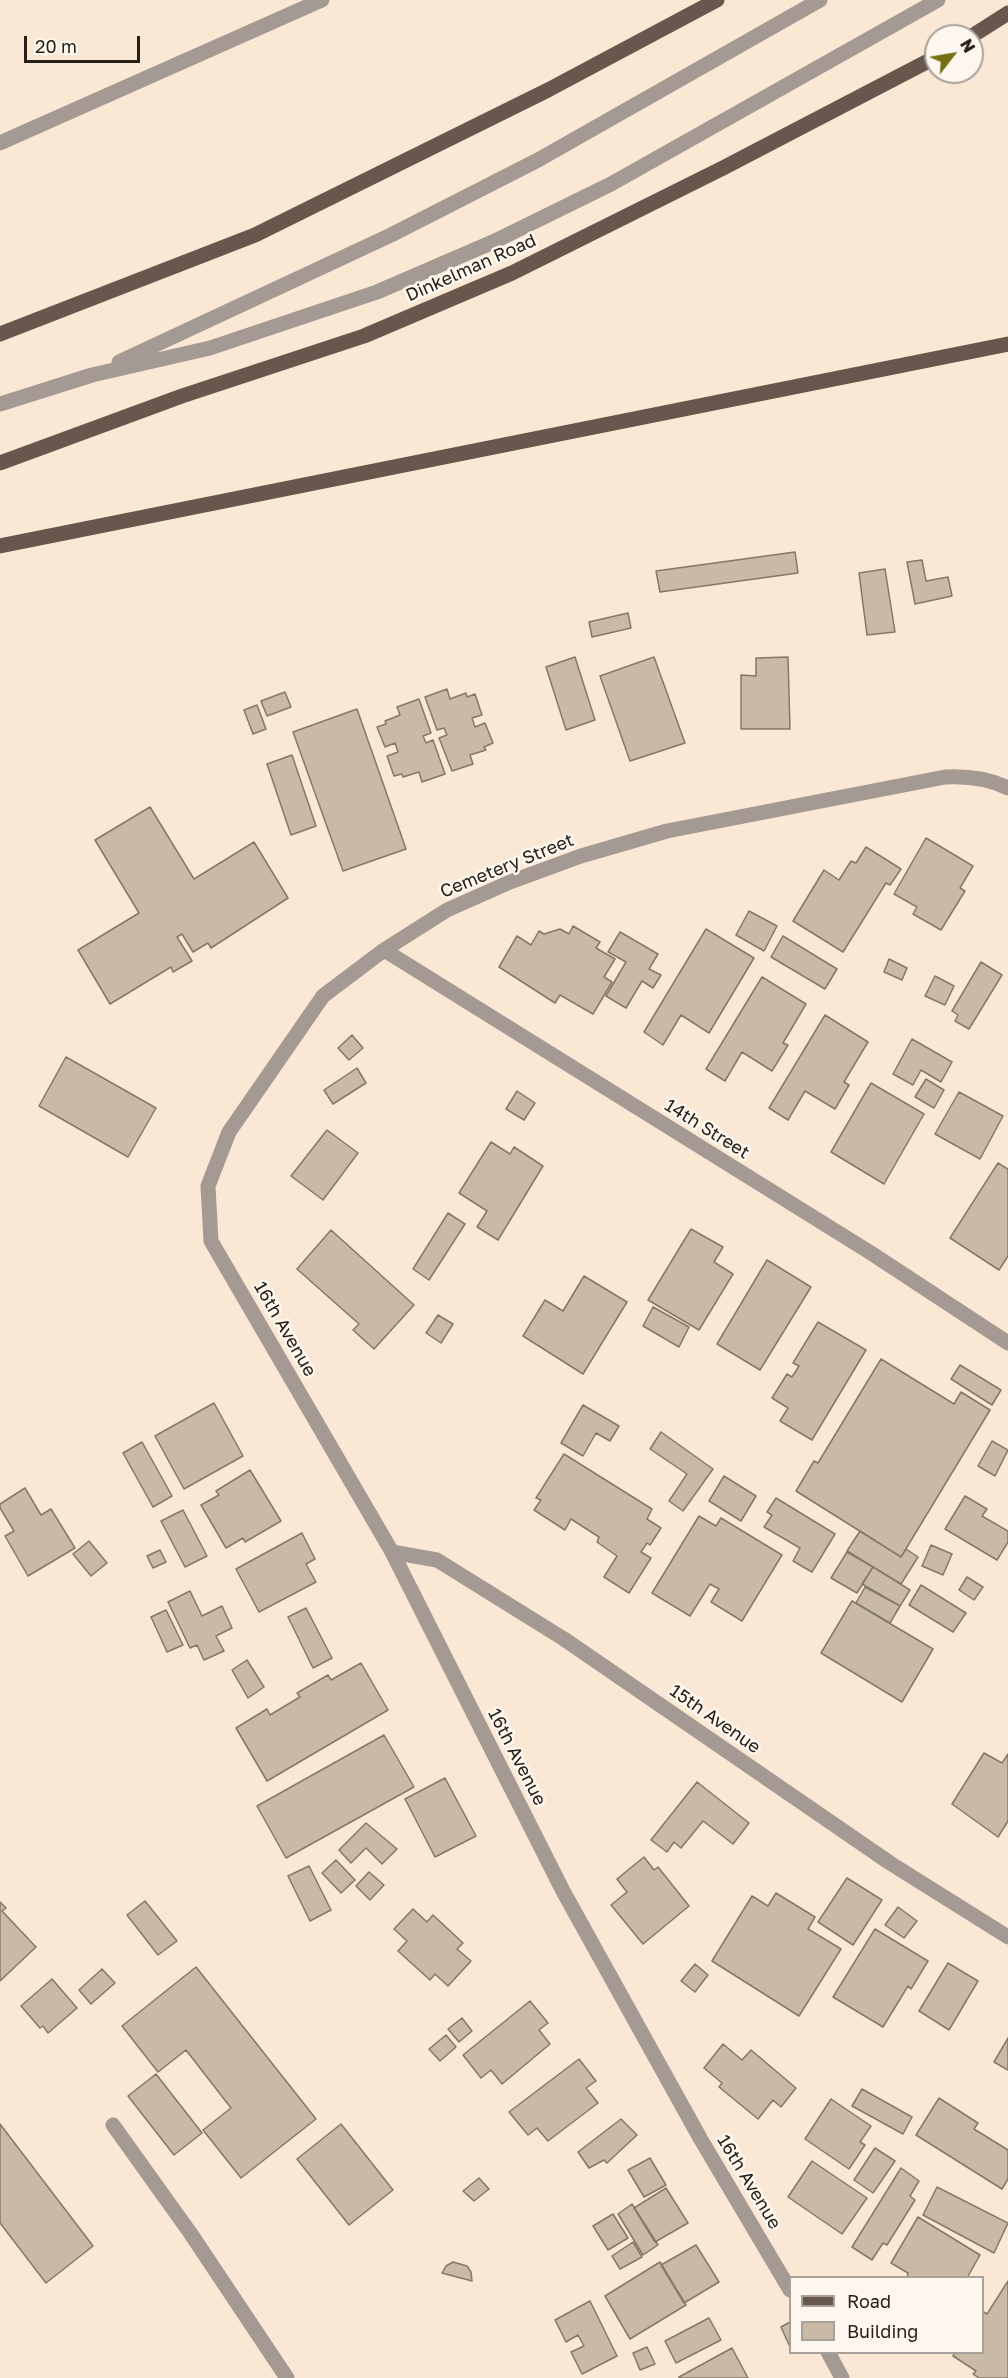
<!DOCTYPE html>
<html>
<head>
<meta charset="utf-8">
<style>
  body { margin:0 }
  #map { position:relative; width:1008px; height:2378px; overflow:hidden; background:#fae8d4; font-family:"Golos Text",sans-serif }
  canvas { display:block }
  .legend { position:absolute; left:789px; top:2276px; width:195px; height:78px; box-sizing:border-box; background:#fef7ef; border:2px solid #a8a199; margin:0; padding:8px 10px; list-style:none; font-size:18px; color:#262018 }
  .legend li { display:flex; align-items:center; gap:12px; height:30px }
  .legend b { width:30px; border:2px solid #a8a199 }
  .north { position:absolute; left:924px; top:24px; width:60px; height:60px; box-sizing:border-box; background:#fef7ef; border:2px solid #a8a199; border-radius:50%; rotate:59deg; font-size:16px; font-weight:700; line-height:24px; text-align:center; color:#262018 }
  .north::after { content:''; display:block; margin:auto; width:21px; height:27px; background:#727012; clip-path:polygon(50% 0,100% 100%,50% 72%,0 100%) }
  .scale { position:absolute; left:24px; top:36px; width:116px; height:27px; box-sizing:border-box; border:3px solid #262018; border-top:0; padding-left:8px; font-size:18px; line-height:21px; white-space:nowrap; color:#262018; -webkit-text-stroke:4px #fef7ef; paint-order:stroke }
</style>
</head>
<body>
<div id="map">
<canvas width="1008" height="2378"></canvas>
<ul class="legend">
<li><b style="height:8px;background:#68574c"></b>Road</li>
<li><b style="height:16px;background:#c8baa5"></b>Building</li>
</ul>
<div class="north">N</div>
<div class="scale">20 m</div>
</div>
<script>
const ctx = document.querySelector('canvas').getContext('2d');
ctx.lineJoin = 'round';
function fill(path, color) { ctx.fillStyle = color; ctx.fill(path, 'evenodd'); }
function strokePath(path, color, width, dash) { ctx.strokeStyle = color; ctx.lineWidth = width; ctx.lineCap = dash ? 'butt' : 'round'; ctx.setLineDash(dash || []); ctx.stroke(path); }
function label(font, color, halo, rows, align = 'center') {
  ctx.font = font + ' "Golos Text",sans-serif'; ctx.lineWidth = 5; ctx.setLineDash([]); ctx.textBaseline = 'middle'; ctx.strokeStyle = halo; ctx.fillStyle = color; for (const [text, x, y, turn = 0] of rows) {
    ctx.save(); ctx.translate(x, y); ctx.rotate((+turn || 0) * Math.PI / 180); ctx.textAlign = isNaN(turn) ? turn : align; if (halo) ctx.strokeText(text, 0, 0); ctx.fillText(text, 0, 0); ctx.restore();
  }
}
const building = new Path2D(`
  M795,552l3,21 -138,19 -4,-21z
  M922,560l4,21 22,-4 4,19 -37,8 -8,-42z
  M885,569l10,63 -28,3 -8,-62z
  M628,613l3,15 -39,9 -3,-15z
  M575,657l20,63 -29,10 -20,-63z
  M654,657l31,86 -55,18 -30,-85z
  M788,657l2,72h-49v-54l15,1v-18z
  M447,689l3,10 16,-6 1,4 8,-3 7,21 -10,3 3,9 10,-4 8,20 -9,4 2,3 -16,5 3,9 -21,7 -13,-33 8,-3 -3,-7 -7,2 -12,-33z
  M285,692l6,15 -24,9 -6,-15z
  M419,699l12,34 -8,3 3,7 7,-3 12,34 -23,8 -3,-10 -16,5 -1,-3 -8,2 -7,-20 11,-4 -3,-9 -10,4 -8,-20 9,-3 -1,-3 15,-6 -3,-8z
  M257,705l9,24 -13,5 -9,-24z
  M357,709l49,140 -63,22 -50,-139z
  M292,755l24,71 -25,9 -24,-71z
  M150,807l44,72 60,-37 34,56 -77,50 -3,-5 -15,9 -11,-18 -5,3 15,24 -19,11 -2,-5 -61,37 -32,-54 61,-37 -44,-73z
  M926,838l47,28 -13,22 5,3 -24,39 -28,-16 4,-7 -23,-13z
  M866,847l35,22 -11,16 -4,-2 -43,69 -50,-31 31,-51 15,10 12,-19 5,2z
  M749,911l28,15 -13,25 -28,-16z
  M573,926l27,16 -4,6 19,11 -11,18 8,5 -19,32 -33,-19 -5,8 -56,-36 18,-31 14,9 8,-14 5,3 16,-5 9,5z
  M706,929l48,29 -45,75 -28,-18 -18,30 -19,-13z
  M620,932l38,22 -9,15 12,6 -8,13 -11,-7 -16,27 -20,-12 20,-34 -18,-10z
  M783,936l54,33 -12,20 -54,-32z
  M889,959l18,9 -5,12 -18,-8z
  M981,962l21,13 -33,54 -14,-8 3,-6 -6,-4z
  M935,976l19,10 -9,19 -20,-9z
  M762,977l44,27 -23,39 5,2 -16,26 -30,-19 -17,29 -19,-12z
  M825,1015l43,27 -24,40 5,3 -14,24 -30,-18 -17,29 -19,-12z
  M352,1035l11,13 -14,12 -11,-12z
  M912,1039l40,23 -11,20 -20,-12 -8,15 -20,-11z
  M66,1057l90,51 -28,49 -89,-51z
  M357,1068l9,15 -33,21 -9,-14z
  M926,1079l18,11 -10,18 -19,-11z
  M871,1083l53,31 -40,70 -53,-32z
  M517,1091l18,12 -11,17 -18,-11z
  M959,1092l44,24 -23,43 -45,-25z
  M327,1130l31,23 -35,47 -32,-24z
  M491,1142l19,12 4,-7 29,19 -45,74 -21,-13 10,-16 -28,-18z
  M998,1163l10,6v87l-9,14 -49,-32z
  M448,1213l17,11 -36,56 -16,-11z
  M691,1229l32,18 -9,15 19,12 -34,56 -51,-30z
  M331,1230l83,75 -40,44 -21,-19 6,-6 -62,-55z
  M767,1260l44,27 -51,83 -43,-26z
  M584,1276l43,26 -44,72 -60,-38 22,-36 18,11z
  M653,1307l36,20 -10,20 -36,-21z
  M438,1315l15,9 -12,19 -15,-10z
  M818,1322l48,28 -54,90 -32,-19 8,-13 -16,-10 15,-24 5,3 7,-11 -6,-3z
  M881,1359l73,45 7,-12 29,18 -89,147 -105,-66 18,-30 4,2z
  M960,1365l41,25 -9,15 -41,-26z
  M214,1403l29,53 -59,33 -29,-53z
  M583,1405l36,21 -9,15 -14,-8 -13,23 -22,-13z
  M661,1432l52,37 -30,42 -14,-10 18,-27 -37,-25z
  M992,1441l16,9 -13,26 -17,-10z
  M142,1442l30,54 -19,11 -30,-54z
  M564,1454l88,55 -5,10 14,9 -11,17 -3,-2 -6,9 10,6 -22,35 -25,-16 13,-21 -20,-14 2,-5 -28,-18 -6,11 -31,-20 7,-10 -5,-2z
  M250,1470l31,51 -36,21 -2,-4 -17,10 -25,-43 18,-10 -3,-4z
  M724,1476l32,20 -15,25 -32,-20z
  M25,1488l16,27 10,-6 24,39 -47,28 -23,-40 9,-5 -14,-23v-4z
  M965,1496l22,13 -5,7 26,15v11l-11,18 -52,-31z
  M776,1498l59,36 -23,38 -19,-11 7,-13 -36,-21 8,-12 -5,-3z
  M183,1510l24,46 -22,11 -24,-46z
  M699,1516l17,10 5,-8 61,37 -40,66 -31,-19 8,-13 -9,-5 -20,32 -38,-23z
  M860,1531l41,26 5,-8 12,8 -17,27 -54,-33z
  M302,1533l13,26 -9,5 10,18 -57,30 -23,-43z
  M89,1541l18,22 -16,13 -18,-22z
  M931,1545l21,9 -9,21 -21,-9z
  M160,1550l6,12 -13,6 -6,-12z
  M847,1552l26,15 -16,26 -26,-15z
  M873,1567l37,23 -10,16 -38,-22z
  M967,1577l16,10 -9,13 -15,-10z
  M921,1585l45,28 -13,19 -44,-27z
  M865,1587l35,19 -10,17 -34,-20z
  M190,1591l12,25 20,-10 10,22 -16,8 8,15 -20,9 -7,-15 -7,3 -22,-46z
  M852,1601l81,48 -31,53 -81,-49z
  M306,1608l26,50 -19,10 -25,-51z
  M166,1610l17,35 -16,7 -16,-35z
  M247,1660l17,27 -16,11 -16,-28z
  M361,1663l27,47 -121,71 -31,-53 31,-19 3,6 30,-18 -3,-4 31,-18 3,5z
  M384,1735l30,52 -128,71 -29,-52z
  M984,1753l18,10 6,-9v67l-10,16 -46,-33z
  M445,1778l31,58 -41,21 -30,-58z
  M697,1782l52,41 -16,21 -30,-23 -22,27 -7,-6 -7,10 -16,-12z
  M366,1823l31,26 -15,15 -16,-16 -15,15 -12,-13z
  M644,1857l10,13 4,-3 31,39 -46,38 -32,-39 16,-13 -10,-13z
  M336,1860l19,20 -14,13 -19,-20z
  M309,1866l22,44 -21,11 -22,-45z
  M369,1872l15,13 -14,15 -14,-14z
  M847,1878l35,22 -29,45 -35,-23z
  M776,1893l39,24 -7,12 33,20 -42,67 -87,-55 40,-65 16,10z
  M145,1901l32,40 -19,14 -31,-40z
  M0,1902l6,6 -4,3 34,36 -36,34z
  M898,1907l19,14 -13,17 -19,-13z
  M413,1909l14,13 6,-7 30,28 -6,6 14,12 -23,25 -13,-12 -5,6 -32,-29 9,-10 -13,-12z
  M875,1929l53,32 -17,28 -3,-3 -25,41 -50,-30z
  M948,1963l30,18 -29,49 -30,-19z
  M695,1964l13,11 -13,17 -14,-11z
  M196,1967l120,152 -75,59 -38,-48 28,-22 -45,-58 -28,22 -36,-46z
  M102,1969l13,14 -24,21 -12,-14z
  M52,1979l25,29 -29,25 -5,-7 -3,2 -19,-22z
  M530,2001l18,22 -9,7 11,14 -48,40 -11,-14 -10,8 -18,-23z
  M462,2018l10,13 -13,11 -11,-13z
  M446,2035l10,12 -16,14 -11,-12z
  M1008,2038v32l-14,-8z
  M723,2044l19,16 9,-10 45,38 -15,19 -8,-7 -15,19 -39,-32 3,-4 -18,-15z
  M579,2059l17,22 -10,7 12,15 -50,38 -11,-13 -9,7 -19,-23z
  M156,2074l46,59 -28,22 -46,-59z
  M862,2089l50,28 -9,17 -51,-28z
  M939,2098l39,25 -4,6 34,21v29l-6,10 -86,-54z
  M831,2099l40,27 -11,16 5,3 -16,24 -44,-30z
  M621,2119l16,16 -30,28 -3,-3 -15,8 -11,-16z
  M0,2124l93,122 -47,37 -46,-60z
  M341,2124l52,66 -44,35 -52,-66z
  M875,2148l20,13 -22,32 -19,-13z
  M650,2158l16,27 -22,12 -16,-27z
  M812,2161l55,37 -25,36 -54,-37z
  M901,2168l18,13 -9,15 5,4 -28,45 -4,-2 -11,17 -20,-13z
  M479,2178l10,11 -15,12 -11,-10z
  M937,2187l71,36 -14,30 -71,-38z
  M666,2188l22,35 -33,19 -21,-34z
  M632,2204l26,41 -15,10 -25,-41z
  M613,2214l15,24 -20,12 -15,-24z
  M918,2217l62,38 -13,23h-60l1,-5 -17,-10z
  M633,2242l9,15 -22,12 -8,-13z
  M696,2245l23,37 -35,21 -23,-38z
  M453,2262l14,4 4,6 1,9 -30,-8 4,-7z
  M660,2262l26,43 -56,34 -25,-43z
  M1008,2281v97h-29l-6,-4 3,-3 -23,-15 2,-4h27v-41l5,3z
  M590,2301l27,55 -35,18 -11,-22 13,-6 -6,-11 -12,7 -11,-22z
  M709,2318l12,22 -45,23 -11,-22z
  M790,2322v25l-9,-20z
  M647,2347l8,17 -15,6 -7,-17z
  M732,2348l16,30h-69v-1z`);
const service = new Path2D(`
  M119,362l272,-127 147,-75 282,-160
  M0,404l92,-29 118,-27 167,-56 116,-50 118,-58 327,-184
  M113,2125l78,109 96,144`);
const minor = new Path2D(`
  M0,143l322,-143
  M384,950l487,303 137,90
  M392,1552l45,8 127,79 326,224 118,74
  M790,2290l-90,-152 -137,-247 -171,-339 -181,-311 -3,-55 21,-54 94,-136 61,-46 63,-40 63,-28 71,-26 86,-25 278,-54c22,-1 43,1 63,11
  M828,2352l14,26`);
const primary = new Path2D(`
  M972,36l36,-23
  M0,334l255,-99 293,-145 169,-90
  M0,463l182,-67 182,-60 148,-63 211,-105 213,-111
  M0,546l1008,-202`);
const streetNames = [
  ["Dinkelman Road",471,268,-24],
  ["Cemetery Street",507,866,-22],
  ["14th Street",707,1129,32],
  ["16th Avenue",285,1329,60],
  ["15th Avenue",715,1719,35],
  ["16th Avenue",517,1757,63],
  ["16th Avenue",749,2182,59]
];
fill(building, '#c8baa5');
strokePath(building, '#857864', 1.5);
strokePath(service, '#a49a93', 15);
strokePath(minor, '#a49a93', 15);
strokePath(primary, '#68574c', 15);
label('18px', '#262018', '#fef7ef', streetNames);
</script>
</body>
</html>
